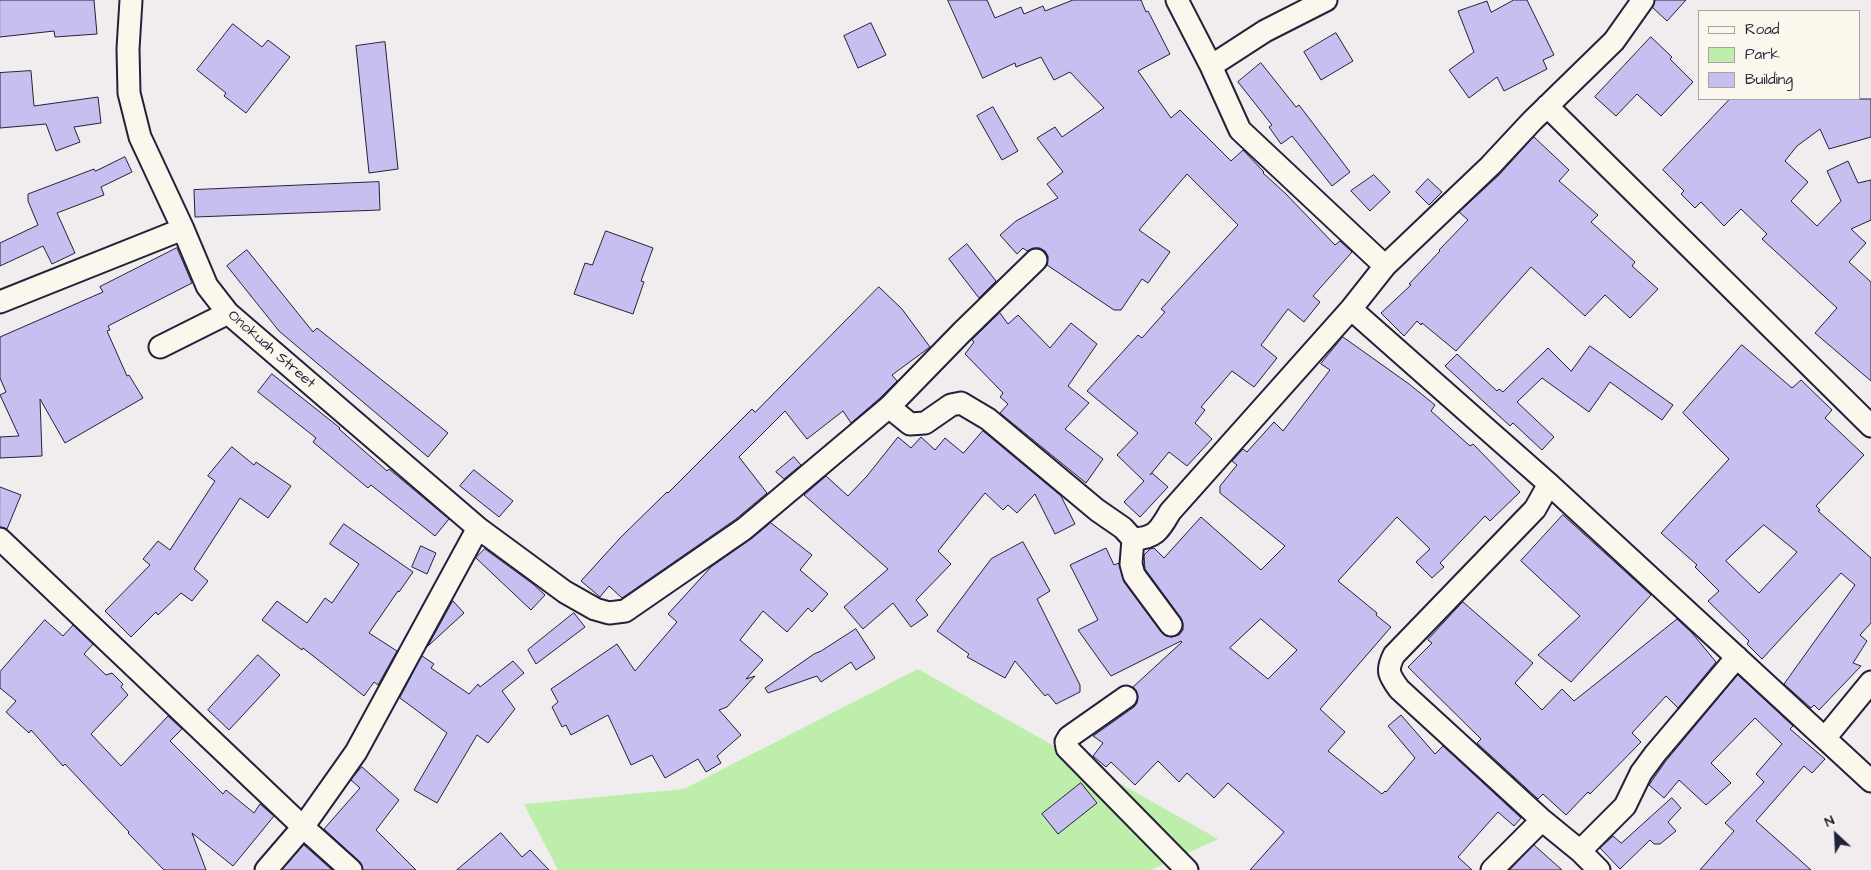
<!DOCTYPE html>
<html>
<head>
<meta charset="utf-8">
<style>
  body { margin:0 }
  #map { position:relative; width:1871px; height:870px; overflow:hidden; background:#f1eced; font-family:"Architects Daughter",sans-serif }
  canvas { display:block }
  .legend { position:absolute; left:1698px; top:10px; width:162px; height:90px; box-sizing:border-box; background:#fbf7ec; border:1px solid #a4a2a5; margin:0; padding:6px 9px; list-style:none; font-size:15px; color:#22223b }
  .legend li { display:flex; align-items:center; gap:10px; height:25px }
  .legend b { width:25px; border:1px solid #a4a2a5 }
  .north { position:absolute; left:1811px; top:810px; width:50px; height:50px; -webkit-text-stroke:4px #fbf7ec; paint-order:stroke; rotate:335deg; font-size:14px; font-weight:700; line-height:20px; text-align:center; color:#22223b }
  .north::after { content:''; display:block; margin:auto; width:18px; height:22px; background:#22223b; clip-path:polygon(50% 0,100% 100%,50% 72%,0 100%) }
</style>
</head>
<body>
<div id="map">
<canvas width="1871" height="870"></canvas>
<ul class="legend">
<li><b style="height:6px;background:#fbf7ec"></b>Road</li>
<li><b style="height:14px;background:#beeeac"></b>Park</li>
<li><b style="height:14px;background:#c8bff1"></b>Building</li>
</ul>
<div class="north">N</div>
</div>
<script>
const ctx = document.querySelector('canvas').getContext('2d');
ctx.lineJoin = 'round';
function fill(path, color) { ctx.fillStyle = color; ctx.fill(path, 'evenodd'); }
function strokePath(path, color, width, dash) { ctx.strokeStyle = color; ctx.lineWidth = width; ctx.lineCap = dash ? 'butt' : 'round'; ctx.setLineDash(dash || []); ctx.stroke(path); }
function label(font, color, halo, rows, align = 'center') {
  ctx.font = font + ' "Architects Daughter",sans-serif'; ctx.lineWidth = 5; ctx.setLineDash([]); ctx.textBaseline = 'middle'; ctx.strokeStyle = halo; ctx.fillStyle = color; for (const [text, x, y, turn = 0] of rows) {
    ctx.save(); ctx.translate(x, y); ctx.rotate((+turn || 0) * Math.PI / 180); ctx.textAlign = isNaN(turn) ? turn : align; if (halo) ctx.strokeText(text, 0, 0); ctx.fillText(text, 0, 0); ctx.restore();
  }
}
const green = new Path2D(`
  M918,669l300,170 -67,31h-593l-34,-66 160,-15z`);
const building = new Path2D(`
  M0,0h94l3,34 -42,3 -1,-6 -54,6z
  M948,0h39l8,18 26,-11 3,7 19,-8 2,5 28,-11h68l5,12 2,-1 22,43 -32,17 33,47 9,-8 51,51 12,-11 21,22 -1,1 23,21 49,51 5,-4 12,11 -39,44 7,6 -16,20 -16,-13 -27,36 16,13 -23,29 -22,-16 -31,36 4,3 -10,13 17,16 -25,27 -18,-14 -19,23 2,-2 16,14 -28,30 -16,-15 20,-21 -27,-26 21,-22 -51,-42 51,-56 4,3 23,-26 -4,-3 77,-84 -51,-51 -48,56 31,22 -22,31 -6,-4 -21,31h-7l-67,-45 1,-9 -3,-5 -5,-3h-7l-6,3 -4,-3 -6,6 -17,-19 16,-14 42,-23 -11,-14 16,-12 -26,-34 18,-11 7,10 42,-29 -34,-36 -16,8 -13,-23 -25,10 -1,-4 -32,15z
  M1514,0h13l27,55 -11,5 4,9 -43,22 -7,-14 -28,21 -20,-28 25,-18 -16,-41 29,-10 4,11z
  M1655,0h31l-19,21 -14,-13z
  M871,23l15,32 -28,13 -14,-32z
  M233,24l29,23 6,-7 22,17 -44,56 -22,-17 2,-3 -29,-23z
  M1336,33l17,28 -32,19 -17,-28z
  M1651,37l21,20 -2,2 23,23 -32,34 -24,-22 -21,22 -21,-19z
  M385,42l13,127 -29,4 -13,-127z
  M1261,63l35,44 3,-2 51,67 -18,14 -40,-50 -11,8 -12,-17 3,-2 -34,-43z
  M31,71l3,35 64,-9 3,26 -27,4 6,15 -24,9 -10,-27 -46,4v-55z
  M1730,99h141v38l-42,12 -9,-20 -23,17 -12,15 23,21 -17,19 26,25 24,-25 -14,-30 21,-10 10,22 13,-3v40l-20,9 15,14 -17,19 22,20v99l-56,-48 22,-25 -75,-69 5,-5 -26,-25 -17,17 -23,-24 -6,6 -14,-14 3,-3 -21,-21z
  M993,107l25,44 -16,9 -25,-44z
  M1534,137l35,33 -10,11 39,34 -7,7 44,40 -3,4 26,23 -28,29 -25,-23 -20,21 -54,-49 -75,84 -34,-28 -1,2 -4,-4 -13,15 -23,-23 30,-28 -2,-1 31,-33 -1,-1 29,-30 -9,-8 40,-37z
  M125,157l7,15 -31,15 3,8 -47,18 18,40 -23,11 -9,-18 -43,20v-23l38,-18 -10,-24v-7l66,-25 1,2z
  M1374,175l16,17 -20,19 -19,-20z
  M1428,179l14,13 -13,13 -13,-13z
  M379,182l1,28 -185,7 -1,-27z
  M606,231l47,17 -12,33 3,1 -11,32 -59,-20 11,-31 7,2z
  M967,244l29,37 -17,17 -30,-39z
  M177,248l15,35 -84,43 2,4 -3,1 20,45 2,-1 14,23 -78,45 -25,-44 2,57 -42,2v-21l19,-1 -19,-41 6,-3 -6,-14v-41l103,-45 -3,-5z
  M247,250l66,82 4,-4 131,105 -20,24 -149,-126 -52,-65z
  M879,287l23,22 28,38 -38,28 5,6 -17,17 -29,25 -8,-12 -36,28 -22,-28 -46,46 28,36 -31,26 -114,79 -13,-12 -9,11 -19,-16 40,-44 46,-45 1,1 84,-84 3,3z
  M1000,313l8,11 10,-9 32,33 21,-25 26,21 -29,42 21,17 -24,26 38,30 -17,24 -86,-70 8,-9 -8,-7 3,-4 -38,-39 9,-12 -2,-2z
  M1343,337l66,47 26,21 -4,6 39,35 3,-2 47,48 -30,29 -5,-5 -45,47 4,4 -12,11 -16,-16 14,-13 -33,-32 -59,64 39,32 -1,2 15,12 -71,82 25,23 -17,19 54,43 3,-3 1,1 29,-34 -27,-32 13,-11 34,39 8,-8 78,72 -7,8 -16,-14 -40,45 14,13h-222l34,-38 -56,-49 -14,15 -27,-25 -8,9 -21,-21 -23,24 -24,-23 -5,5 -13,-11 10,-13 -10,-7 41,-29 3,-4 1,-7 -2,-6 -3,-3 49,-45 -1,-1 -70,35 -33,-46 20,-10 -28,-55 36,-17 8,17 5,-2 5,19 37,50 5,4 6,1 7,-2 4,-5v-7l-2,-5 -36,-49 -1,-14 6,-6 4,-1 10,10 37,-41 60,53 24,-24 -65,-53v-7l17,-21 -5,-4 11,-12 4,3 27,-30 9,9 47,-61 -9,-6zM1261,619l36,31 -29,29 -38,-31z
  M1742,345l50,43 9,-8 31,30 -7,8 39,37 -48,51 4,4 -2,1 53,47v65l-11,12 7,6 -14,22 8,3 -42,44 -5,-5 -3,3 -27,-24 71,-99 -14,-12 -79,86 -15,-15 2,-3 -41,-40 11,-10 -24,-24 2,-2 -36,-32 68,-74 -46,-46zM1764,525l33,27 -38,41 -33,-32z
  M1590,346l83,59 -11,15 -52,-38 -21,30 -47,-34 -25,24 37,35 -12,13 -29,-27 -3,3 -65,-60 12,-12 40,37 2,-2 4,3 45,-44 23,23z
  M272,374l68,54 -1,1 48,42 2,-2 60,50 -14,17 -64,-51 -3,3 -55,-46 3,-4 -58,-46z
  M983,431l78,65 14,28 -20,10 -20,-40 -18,19 -9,-8 -5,5 -18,-17 -47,58 13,13 -35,36 12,15 -17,12 -18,-24 -30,26 -19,-22 44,-38 -84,-74 22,-19 22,20 19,-20 31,-39 13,11 10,-11 14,13 10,-12 18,15z
  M232,447l22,18 2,-3 35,24 -23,32 -28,-20 -46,71 14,12 -16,20 -11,-8 -23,22 -2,-3 -25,25 -26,-26 45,-46 -7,-6 15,-18 12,9 45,-69 -7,-5z
  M794,457l7,8 -17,14 -8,-7z
  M474,470l39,31 -14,16 -39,-31z
  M0,487l21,8 -14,34 -7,-2z
  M1563,515l88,80 -80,87 -33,-27 42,-39 -59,-55z
  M771,523l41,32 -12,15 28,24 -16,18 -4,-4 -21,24 -24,-21 -23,29 23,20 -17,19 9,-3 -28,31 -8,3 22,25 -24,21 4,7 -15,9 -8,-13 -33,19 -13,-23 -21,10 -23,-50 -37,20 -5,-10 -4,2 -10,-20 6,-5 -7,-13 66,-45 18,27 42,-49 -9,-8 43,-47 40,-28z
  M344,524l69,48 -14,20 -1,-1 -29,42 28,18 -19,34 -4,-3 -10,14 -61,-48 -1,2 -40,-30 15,-19 30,22 18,-25 7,5 27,-39 -29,-20z
  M1023,542l27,49 -13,8 43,86v7l-24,12 -8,-10 -3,2 -30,-35 -10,17 -38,-21 2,-3 -32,-23 54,-72z
  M421,546l15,7 -9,21 -15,-7z
  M485,549l48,35 12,11 -14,15 -55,-52z
  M453,601l11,12 -36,33z
  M1463,602l70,61 -18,20 27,27 20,-21 12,12 103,-82 15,14 24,29 -38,46 -12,-12 -34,37 9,9 -51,52 -2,-2 -22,23 -23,-21 -5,5 -61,-56 4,-4 -73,-72 24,-24 -4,-3z
  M574,613l11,14 -49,37 -8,-14z
  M45,620l18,16 10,-11 20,19 -9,10 22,21 6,-2 11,11 -2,3 7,8 -37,39 30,32 47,-50 14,13 -12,12 53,53 3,-4 28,23 6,-9 14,12 -41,50 -41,-33 14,37h-42l-36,-37 1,-1 -64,-68 -2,2 -32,-36 -2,3 -23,-21 10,-11 -16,-13v-16z
  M856,629l19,29 -19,12 -5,-8 -30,20 -4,-6 -49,17 -3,-5 49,-34 7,-3z
  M258,655l22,20 -51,55 -21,-20z
  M422,656l12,8 -3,4 38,26 9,-10 2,3 33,-26 11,12 -22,18 13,18 -27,34 -11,-8 -40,68 -23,-13 33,-57 -47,-35z
  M1738,675l55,51 -3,3 35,30 -13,14 -8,-7 -48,55 55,49h-111l34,-39 -9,-8 39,-41 -8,-8 26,-30 -27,-26 -44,45 20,20 -25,22 -27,-25 -15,18 -15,-13 16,-23z
  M362,767l37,33 -23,30 40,40h-53l-4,-9 -35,-32 36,-41 -9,-8z
  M1081,783l16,20 -39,31 -16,-20z
  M1672,798l9,10 -13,14 8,9 -16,13h-6l-4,-4 -30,29 -20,-21 13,-12 8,7z
  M501,833l21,24 8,-7 19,20h-92z
  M304,845l28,25h-50z
  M1534,845l28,25h-52z`);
const minor = new Path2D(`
  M131,0l-3,49 1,44 11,44 43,92 24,57 21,27 250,215 87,64 30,17 14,4 16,-2 119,-82 145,-122 73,-75 74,-72
  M1177,0l34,66 29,64 145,136
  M1211,66l54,-35 61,-31
  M1547,106l324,320
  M0,302l183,-73
  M1351,309l198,175 322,297
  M160,347l68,-34
  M889,407l21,17 15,-1 26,-18 10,-2 27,16 109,91 26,18 10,11 -2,25 3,11 37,50
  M1549,484l-14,25 -141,146c-8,16 -5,20 5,34l143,131 38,31 19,19
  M0,539l303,288 48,43
  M1133,539c22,-1 26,-8 37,-27l181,-203 34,-43 105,-100 42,-45 82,-80 29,-41
  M1126,697l-57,40 -3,5 1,6 120,122
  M1825,738l46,-56
  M1580,851l45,-45 16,-33 14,-19 82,-97
  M266,870l37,-43 53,-75 122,-224
  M1492,870l50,-50`);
const streetNames = [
  ["Onokuah Street",271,350,41]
];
fill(green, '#beeeac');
fill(building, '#c8bff1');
strokePath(building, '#22223b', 1);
strokePath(minor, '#22223b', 25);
strokePath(minor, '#fbf7ec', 21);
label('15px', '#22223b', '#fbf7ec', streetNames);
</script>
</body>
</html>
